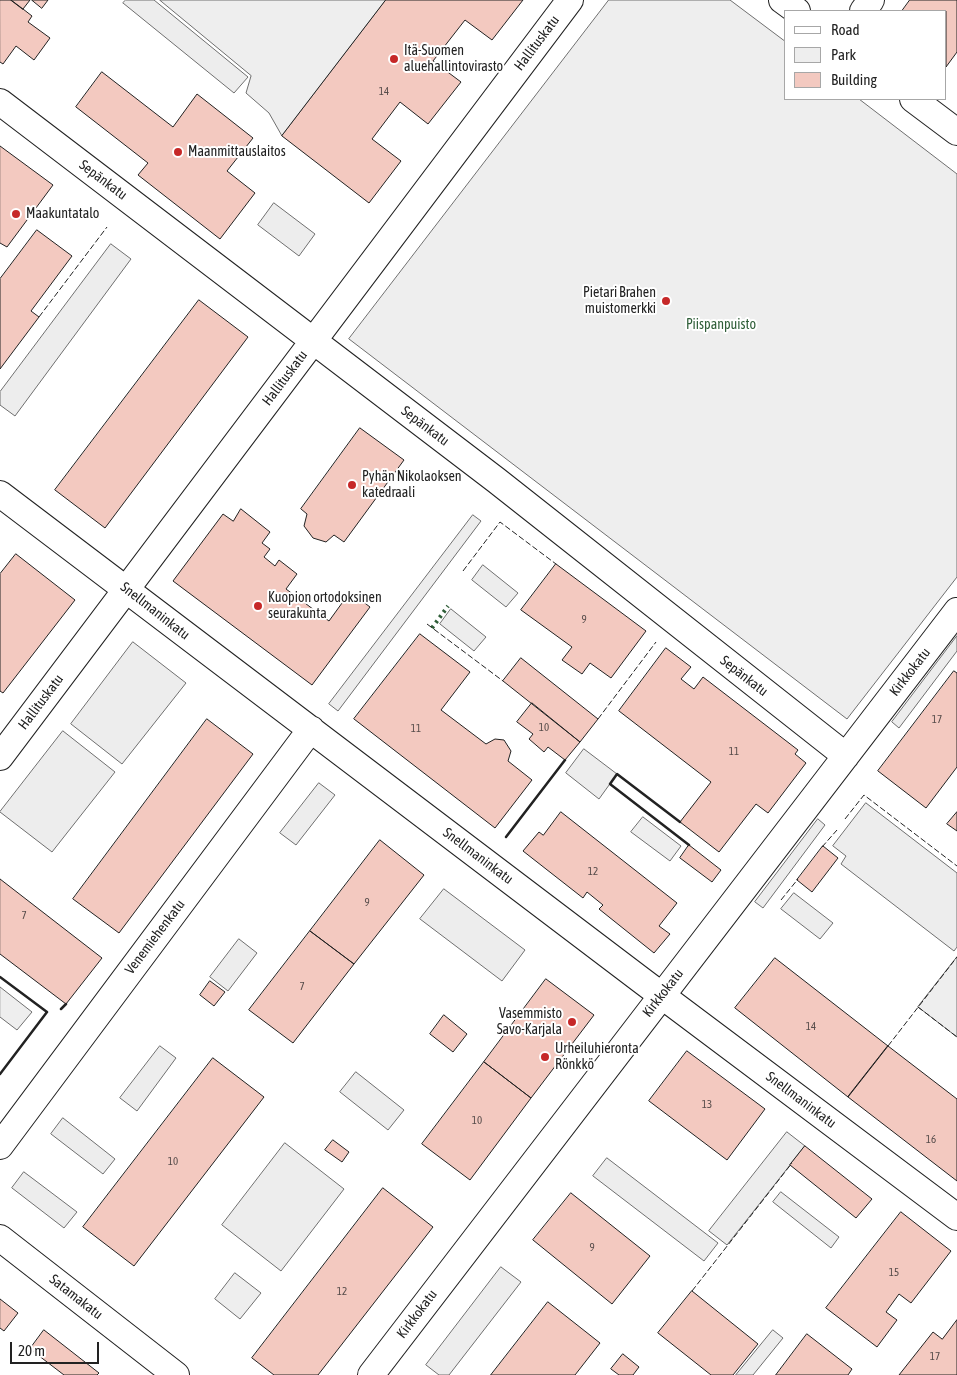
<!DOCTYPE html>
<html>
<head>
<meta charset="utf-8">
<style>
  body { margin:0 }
  #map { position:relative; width:957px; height:1375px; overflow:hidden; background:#fff; font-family:"Asap Condensed",sans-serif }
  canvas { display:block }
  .legend { position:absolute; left:784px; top:10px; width:162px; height:90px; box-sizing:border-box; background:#fff; border:1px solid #a7a7a7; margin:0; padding:6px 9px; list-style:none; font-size:15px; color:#222 }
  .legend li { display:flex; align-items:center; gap:10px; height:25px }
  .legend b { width:25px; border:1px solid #a7a7a7 }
  .scale { position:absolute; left:10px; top:1342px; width:89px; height:22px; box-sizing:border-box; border:2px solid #222; border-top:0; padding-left:6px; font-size:15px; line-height:18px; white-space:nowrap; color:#222; -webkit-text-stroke:4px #fff; paint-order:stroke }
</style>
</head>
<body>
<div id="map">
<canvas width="957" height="1375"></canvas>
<ul class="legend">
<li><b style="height:6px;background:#fff"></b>Road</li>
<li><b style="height:14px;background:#eee"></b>Park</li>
<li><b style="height:14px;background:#f3c9c0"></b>Building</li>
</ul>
<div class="scale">20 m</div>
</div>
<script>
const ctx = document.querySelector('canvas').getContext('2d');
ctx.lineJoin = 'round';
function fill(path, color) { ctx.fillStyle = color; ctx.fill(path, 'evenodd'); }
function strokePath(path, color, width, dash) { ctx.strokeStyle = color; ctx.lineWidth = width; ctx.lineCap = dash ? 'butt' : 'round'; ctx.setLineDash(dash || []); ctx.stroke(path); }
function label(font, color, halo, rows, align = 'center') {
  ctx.font = font + ' "Asap Condensed",sans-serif'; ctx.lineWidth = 4; ctx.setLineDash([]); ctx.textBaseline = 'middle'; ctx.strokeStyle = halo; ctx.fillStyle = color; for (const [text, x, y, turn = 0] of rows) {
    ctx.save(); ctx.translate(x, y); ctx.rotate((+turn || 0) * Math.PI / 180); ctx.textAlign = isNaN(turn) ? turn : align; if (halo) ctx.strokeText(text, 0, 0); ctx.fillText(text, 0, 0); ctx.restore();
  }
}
const green = new Path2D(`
  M160,0h226l-104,136 -13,-23 -23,-20 5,-17z
  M609,0h121l56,42v57h73l98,75v403l-110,142 -498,-380z
  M643,817l38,29 -11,15 -39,-29z
  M957,957v80l-39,-30z
  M0,987l32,25 -15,18 -17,-13z
  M235,1273l26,20 -21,26 -25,-20z`);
const parking = new Path2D(`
  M126,0h28l94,77 -14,16 -111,-90z
  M274,203l41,31 -16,22 -41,-31z
  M111,244l20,15 -116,157 -15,-11v-13z
  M473,515l8,6 -143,190 -9,-7z
  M483,565l35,28 -12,14 -34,-27z
  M451,609l35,28 -12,14 -34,-27z
  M957,636v15l-58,77 -7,-6z
  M133,642l53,41 -64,81 -51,-40z
  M63,731l52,41 -63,80 -52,-40z
  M584,749l33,25 -18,25 -33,-26z
  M319,783l16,12 -39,50 -16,-12z
  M866,803l91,70v74l-3,4 -113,-87 5,-8 -13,-10z
  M818,819l7,6 -62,83 -8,-6z
  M444,889l81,61 -23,31 -82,-62z
  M794,893l39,30 -13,16 -39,-30z
  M239,939l18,14 -29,38 -18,-14z
  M160,1046l16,12 -39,53 -17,-13z
  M356,1072l48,38 -16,20 -48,-38z
  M63,1118l52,41 -12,15 -52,-40z
  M787,1132l18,14 -78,99 -18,-14z
  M285,1143l59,46 -63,82 -59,-46z
  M607,1158l111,85 -14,18 -111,-85z
  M24,1172l53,40 -13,16 -52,-40z
  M781,1192l58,45 -8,11 -58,-46z
  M501,1267l20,15 -72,93h-10l-13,-10z
  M773,1330l10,8 -30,37h-17z`);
const building = new Path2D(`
  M0,0h11l12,9 9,7 -4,6 22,16 -16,22 -18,-14 -13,18 -3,-2z
  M11,0h19l-7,9z
  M32,0h16l-6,8z
  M386,0h137l-31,40 -27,-20 -32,41 28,21 -33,42 -28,-22 -28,37 29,22 -32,42 -87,-67z
  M910,0h47v52l-11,15v-56h-44z
  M102,72l71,55 24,-33 56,44 -26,33 28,22 -35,46 -82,-64 10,-12 -72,-56z
  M0,146l53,39 -46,62 -7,-4z
  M37,230l35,26 -41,55 8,6 -39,52v-90z
  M199,300l49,37 -143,191 -50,-38z
  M360,428l44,32 -60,82 -10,-7 -8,7 -13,-4 -9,-12 3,-12 -6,-5z
  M241,509l29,23 -8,11 8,6 -6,8 11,9 4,-6 18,14 -11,15 43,32 21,-29 20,15 -58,78 -139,-104 50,-67 10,7z
  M16,554l59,46 -72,93 -3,-2v-117z
  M556,564l90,67 -35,47 -21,-15 -8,11 -20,-14 10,-13 -51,-37z
  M420,634l50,38 -29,38 45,34 9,-5 9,1 7,11 -3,10 24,19 -37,48 -141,-109z
  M666,648l25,19 -10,12 13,10 9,-12 95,73 -3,4 11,9 -38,50 -12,-9 -37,48 -39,-30 31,-40 -92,-71z
  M521,658l77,61 -18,23 -77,-61z
  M954,671l3,2v94l-31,41 -48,-37z
  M532,703l48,39 -15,18 -17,-13 -4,5 -15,-13 4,-5 -16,-12z
  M207,719l46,35 -134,179 -46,-34z
  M561,812l116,91 -18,23 11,8 -16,19 -55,-44 4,-4 -16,-13 -4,6 -60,-47 16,-19 4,3z
  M957,812v19l-10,-7z
  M380,840l44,35 -70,89 -44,-33z
  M689,845l32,25 -9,12 -32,-24z
  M823,846l15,12 -26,34 -15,-12z
  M0,879l102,79 -36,46 -66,-50z
  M310,931l44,33 -61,79 -44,-33z
  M775,958l113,88 -40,51 -113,-89z
  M546,979l48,36 -63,83 -47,-36z
  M210,981l15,11 -11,14 -14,-11z
  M444,1015l23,19 -14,18 -23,-18z
  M888,1046l69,53v82l-109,-84z
  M687,1051l78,58 -38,51 -78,-59z
  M213,1058l51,39 -130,169 -51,-39z
  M484,1062l47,36 -61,82 -48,-36z
  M333,1140l16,12 -7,10 -17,-12z
  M805,1146l67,53 -16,19 -66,-53z
  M383,1188l50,39 -115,148h-44l-22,-17z
  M571,1193l79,63 -38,48 -79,-64z
  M901,1212l50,39 -40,52 -12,-9 -13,18 11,8 -20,27 -51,-39z
  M692,1291l66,53 -25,31h-22l-53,-42z
  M0,1299l18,14 -14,18 -4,-3z
  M548,1302l52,41 -25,32h-84z
  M957,1320v55h-58l34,-43 9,7z
  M44,1330l55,43 -2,2h-33l-34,-26z
  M807,1334l45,35 -4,6h-72z
  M623,1354l16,13 -6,8h-14l-8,-6z`);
const street = new Path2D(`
  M782,0l15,11
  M863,11l8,-11
  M913,99l44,33
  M0,102l496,378 350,276
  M0,494l645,489 312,234
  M0,757l570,-757
  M0,1146l311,-417
  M0,1238l176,137
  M371,1375l586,-764`);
const hedge = new Path2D(`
  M432,628l16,-22`);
const fence = new Path2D(`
  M39,317l68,-90
  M463,571l37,-49 56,42
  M427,624l76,57
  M598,719l58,-77
  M845,819l19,-24 93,71
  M822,847l15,-17
  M781,900l17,-21
  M918,1007l39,30
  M888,1046l69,-89
  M692,1291l100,-128`);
const wall = new Path2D(`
  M680,822l-63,-48 -7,10 79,61
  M506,837l59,-77
  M0,977l47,35 -47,62
  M61,1009l5,-5`);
const markers = [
  [394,59,5,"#c62828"],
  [178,152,5,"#c62828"],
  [16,214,5,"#c62828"],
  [666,301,5,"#c62828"],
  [352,485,5,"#c62828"],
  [258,606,5,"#c62828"],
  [572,1022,5,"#c62828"],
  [545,1057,5,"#c62828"]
];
const numberNames = [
  ["14",384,92],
  ["9",584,620],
  ["17",937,720],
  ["10",544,728],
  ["11",416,729],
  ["11",734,752],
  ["12",593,872],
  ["9",367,903],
  ["7",24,916],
  ["7",302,987],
  ["14",811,1027],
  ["13",707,1105],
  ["10",477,1121],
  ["16",931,1140],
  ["10",173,1162],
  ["9",592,1248],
  ["15",894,1273],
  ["12",342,1292],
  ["17",935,1357]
];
const streetNames = [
  ["Hallituskatu",537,43,-53],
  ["Sepänkatu",103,180,37],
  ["Hallituskatu",285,378,-53],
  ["Sepänkatu",425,426,37],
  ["Snellmaninkatu",155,611,38],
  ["Kirkkokatu",910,672,-52],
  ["Sepänkatu",744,676,38],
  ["Hallituskatu",41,702,-53],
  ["Snellmaninkatu",478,856,37],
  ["Venemiehenkatu",155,937,-53],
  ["Kirkkokatu",663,993,-52],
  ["Snellmaninkatu",801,1100,37],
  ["Satamakatu",76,1297,38],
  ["Kirkkokatu",417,1314,-53]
];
const poiNames = [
  ["Itä-Suomen",404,51],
  ["aluehallintovirasto",404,67],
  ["Maanmittauslaitos",188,152],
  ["Maakuntatalo",26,214],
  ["Pietari Brahen",656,293,"right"],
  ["muistomerkki",656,309,"right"],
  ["Pyhän Nikolaoksen",362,477],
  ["katedraali",362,493],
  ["Kuopion ortodoksinen",268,598],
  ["seurakunta",268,614],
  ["Vasemmisto",562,1014,"right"],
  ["Savo-Karjala",562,1030,"right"],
  ["Urheiluhieronta",555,1049],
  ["Rönkkö",555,1065]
];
const parkNames = [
  ["Piispanpuisto",721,325]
];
fill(green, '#eee');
strokePath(green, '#6f6f6f', 1);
fill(parking, '#ededed');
strokePath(parking, '#6f6f6f', 1);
fill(building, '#f3c9c0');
strokePath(building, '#222', 1);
strokePath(street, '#222', 28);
strokePath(street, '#fff', 26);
strokePath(hedge, '#2f5e38', 4, [2.5, 4]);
strokePath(fence, '#222', 1, [6, 2.5]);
strokePath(wall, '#222', 2.5);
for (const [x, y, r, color] of markers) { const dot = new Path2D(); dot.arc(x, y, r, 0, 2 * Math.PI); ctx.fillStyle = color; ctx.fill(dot); strokePath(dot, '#fff', 2); }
label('11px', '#564c4a', null, numberNames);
label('14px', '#222', '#fff', streetNames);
label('14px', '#222', '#fff', poiNames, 'left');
label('14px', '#2f5e38', '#fff', parkNames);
</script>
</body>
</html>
